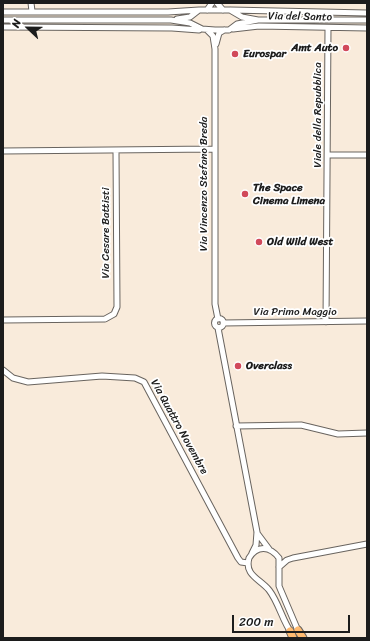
<!DOCTYPE html>
<html>
<head>
<meta charset="utf-8">
<style>
  body { margin:0 }
  #map { position:relative; width:370px; height:641px; overflow:hidden; background:#f9ebdb; font-family:Sriracha,sans-serif }
  canvas { display:block }
  .frame { position:absolute; inset:0; border:4px solid #1c1c1c; pointer-events:none }
  .north { position:absolute; left:8px; top:8px; width:40px; height:40px; -webkit-text-stroke:3px #fff; paint-order:stroke; rotate:292deg; font-size:11px; font-weight:700; line-height:16px; text-align:center; color:#1c1c1c }
  .north::after { content:''; display:block; margin:auto; width:14px; height:18px; background:#1c1c1c; clip-path:polygon(50% 0,100% 100%,50% 72%,0 100%) }
  .scale { position:absolute; left:232px; top:615px; width:118px; height:18px; box-sizing:border-box; border:2px solid #1c1c1c; border-top:0; padding-left:5px; font-size:12px; line-height:14px; white-space:nowrap; color:#1c1c1c; -webkit-text-stroke:3px #fff; paint-order:stroke }
</style>
</head>
<body>
<div id="map">
<canvas width="370" height="641"></canvas>
<div class="frame"></div>
<div class="north">N</div>
<div class="scale">200 m</div>
</div>
<script>
const ctx = document.querySelector('canvas').getContext('2d');
ctx.lineJoin = 'round';
function strokePath(path, color, width, dash) { ctx.strokeStyle = color; ctx.lineWidth = width; ctx.lineCap = dash ? 'butt' : 'round'; ctx.setLineDash(dash || []); ctx.stroke(path); }
function label(font, color, halo, rows, align = 'center') {
  ctx.font = font + ' Sriracha,sans-serif'; ctx.lineWidth = 3.5; ctx.setLineDash([]); ctx.textBaseline = 'middle'; ctx.strokeStyle = halo; ctx.fillStyle = color; for (const [text, x, y, turn = 0] of rows) {
    ctx.save(); ctx.translate(x, y); ctx.rotate((+turn || 0) * Math.PI / 180); ctx.textAlign = isNaN(turn) ? turn : align; if (halo) ctx.strokeText(text, 0, 0); ctx.fillText(text, 0, 0); ctx.restore();
  }
}
const minor = new Path2D(`
  M31,3l1,8
  M217,3l6,7
  M207,10l5,-7
  M231,10l136,3
  M3,12h165l31,-2
  M177,19l13,-2 9,-7h31l12,7 16,3h109
  M3,20h168l19,3 12,6 13,1h14l8,-6 21,-4
  M3,27l169,1 27,2
  M233,29l26,-3 108,2
  M207,30l6,6 2,13v255l3,15
  M216,44l3,-11 5,-3
  M3,151l211,-2
  M328,155h39
  M214.5 323a4.5 4.5 0 1 1 9 0a4.5 4.5 0 1 1-9 0Z
  M3,320l102,-1 9,-5 3,-7 -1,-156
  M326,322l2,-294
  M223,323l144,-2
  M218,328l39,204 -1,13 -4,8
  M3,370l10,8 15,4 74,-6 33,2 9,4 94,176 3,4 7,1
  M236,426l65,-1 37,9 29,-1
  M257,533l12,16
  M279,567l8,-7 6,-2 74,-14
  M292,634c-10,-14 -13,-31 -23,-44 -9,-11 -25,-15 -20,-32 8,-13 21,-12 30,0v28l20,47`);
const highway = new Path2D(`
  M298,630l5,8
  M290,631l3,7`);
const markers = [
  [346,48,4,"#d1495b"],
  [235,54,4,"#d1495b"],
  [245,194,4,"#d1495b"],
  [259,242,4,"#d1495b"],
  [238,366,4,"#d1495b"]
];
const streetNames = [
  ["Via del Santo",300,17,1],
  ["Viale della Repubblica",318,115,-90],
  ["Via Vincenzo Stefano Breda",204,184,-90],
  ["Via Cesare Battisti",106,233,-90],
  ["Via Primo Maggio",295,312],
  ["Via Quattro Novembre",179,427,61]
];
const poiNames = [
  ["Amt Auto",338,48,"right"],
  ["Eurospar",243,54],
  ["The Space",253,188],
  ["Cinema Limena",253,201],
  ["Old Wild West",267,242],
  ["Overclass",246,366]
];
strokePath(minor, '#69645f', 7);
strokePath(highway, '#69645f', 9);
strokePath(minor, '#fff', 5);
strokePath(highway, '#ffbb71', 7);
for (const [x, y, r, color] of markers) { const dot = new Path2D(); dot.arc(x, y, r, 0, 2 * Math.PI); ctx.fillStyle = color; ctx.fill(dot); strokePath(dot, '#fff', 1.5); }
label('11px', '#1c1c1c', '#fff', streetNames);
label('bold 11px', '#1c1c1c', '#fff', poiNames, 'left');
</script>
</body>
</html>
